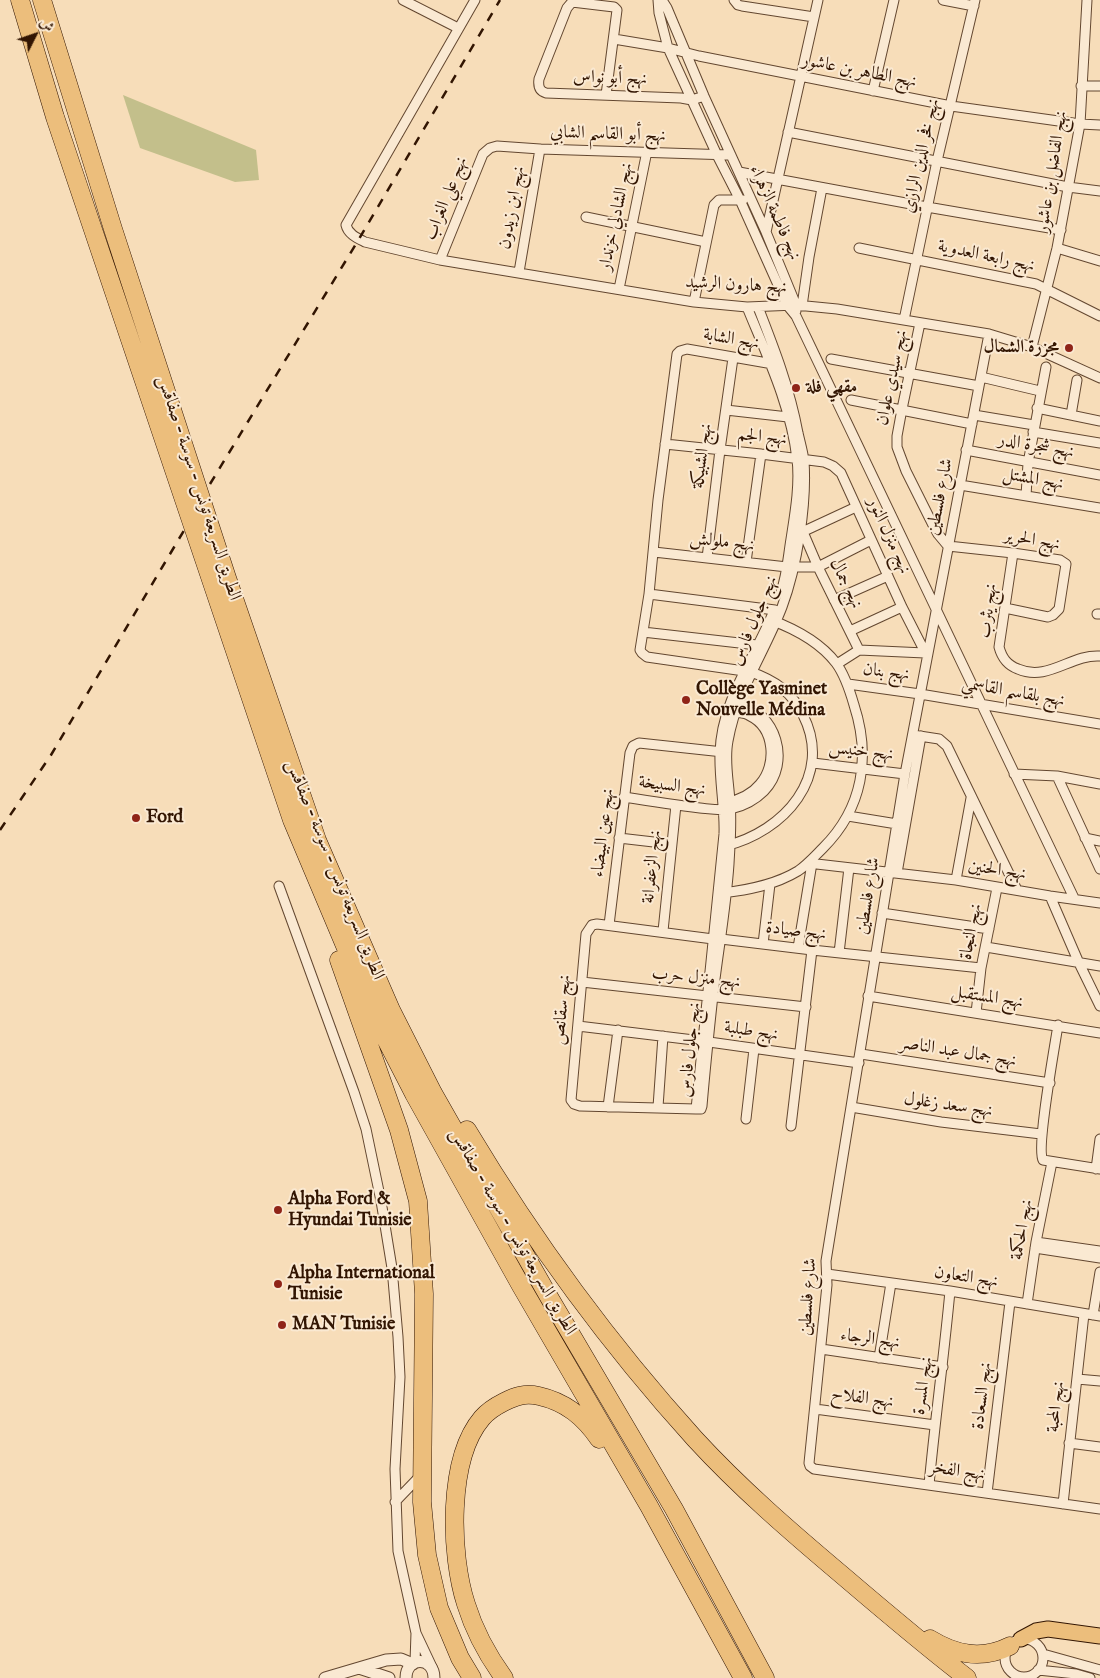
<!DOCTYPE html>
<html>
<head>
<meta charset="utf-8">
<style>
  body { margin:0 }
  #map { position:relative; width:1100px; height:1678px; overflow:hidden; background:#f7ddb9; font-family:"IM FELL English",Amiri,serif }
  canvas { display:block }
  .north { position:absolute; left:10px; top:10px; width:50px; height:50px; -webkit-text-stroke:4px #fae9d2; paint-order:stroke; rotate:49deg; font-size:14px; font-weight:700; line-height:20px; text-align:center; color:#321502 }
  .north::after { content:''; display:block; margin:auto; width:18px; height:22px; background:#321502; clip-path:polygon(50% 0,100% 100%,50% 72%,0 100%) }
</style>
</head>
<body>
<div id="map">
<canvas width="1100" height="1678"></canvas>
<div class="north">ش</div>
</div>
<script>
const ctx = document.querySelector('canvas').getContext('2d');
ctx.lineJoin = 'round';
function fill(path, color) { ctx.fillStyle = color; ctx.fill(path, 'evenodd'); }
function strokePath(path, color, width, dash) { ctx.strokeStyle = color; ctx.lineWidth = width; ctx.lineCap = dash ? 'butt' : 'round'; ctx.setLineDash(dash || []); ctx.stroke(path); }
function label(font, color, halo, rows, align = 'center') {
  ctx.font = font + ' "IM FELL English",Amiri,serif'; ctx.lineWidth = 4; ctx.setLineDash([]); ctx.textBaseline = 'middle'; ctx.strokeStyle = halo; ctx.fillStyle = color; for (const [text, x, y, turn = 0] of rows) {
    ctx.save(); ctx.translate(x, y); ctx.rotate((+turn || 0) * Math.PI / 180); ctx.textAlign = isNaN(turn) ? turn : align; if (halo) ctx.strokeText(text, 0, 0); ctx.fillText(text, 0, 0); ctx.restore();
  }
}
const green = new Path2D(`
  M123,95l133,55 3,30 -24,2 -95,-34z`);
const minor = new Path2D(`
  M403,0l55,28
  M475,0l-129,225c2,9 11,13 19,17l75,18 254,42 53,5 49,-2 41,4 152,25 43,13 68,31
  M658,0l1,13 9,35 49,107 23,45 47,105 9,11c93,194 184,389 278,582
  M662,0l5,8 37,88 62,136 30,73v6
  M734,0l4,5 4,1 72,11
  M943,0l31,6
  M614,39l54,9 31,8 252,50 129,18 20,1
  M1081,86h19
  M873,91l21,-91
  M606,95l11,-85 -3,-3 -42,-5 -5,6 -28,71c-1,7 0,12 7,14l135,5 11,2 12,-4
  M788,132l280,55 32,4
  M739,172l188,35 134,23
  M586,217l120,25
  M766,232l52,-232
  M859,248l177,36 64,32
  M1057,248l43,13
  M440,260l43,-106 7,-6 7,-2 43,3 191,6
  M519,272l21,-123
  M619,289l28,-138
  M694,302l20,-97 5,-5h24
  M802,306l7,-49 13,-69
  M747,307c20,49 44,99 50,152 3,26 -2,54 -6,80 -3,18 -4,36 -10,53
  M758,307c16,41 32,82 40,126 2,9 5,19 6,28 3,43 -7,106 -22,146 -18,47 -45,83 -54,134 -4,20 1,41 2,61 2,21 0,42 -1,62 -3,44 -11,88 -16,131 -4,37 -8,75 -11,111l-1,3h-5l-116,-3 -6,-2 -3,-4 15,-166 6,-9 5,-1 116,15h8l91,11 169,18
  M904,320l33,-159 38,-161
  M920,323l-18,86 -5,27v11l9,24 26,52 6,11 10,12 65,7 47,7 6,4 -7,45 -6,6 -5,2 -43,-9
  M989,334l-84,440 -79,487 1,24 -18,178 1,3 4,3 286,40
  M1032,347l25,-99 23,-124 7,-124
  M831,359l148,27
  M981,377l59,14
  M851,400l121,24
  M1037,408l63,13
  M726,410l62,7
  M974,415l60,10
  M1071,415l6,-35
  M1033,432l67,11
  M665,444l96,10 63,8 9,4 8,7 61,134 25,49
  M966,450l134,25
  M960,485l140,23
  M1026,496l2,-33 18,-96
  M803,532l15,35 41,83
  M800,533l56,-26
  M654,552l133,15h31l53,-27
  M1013,553l-14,94c3,11 8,18 19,22 30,13 53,-15 82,-13
  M707,558l13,-108 13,-92
  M746,562l15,-108
  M649,594l126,16
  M834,600l54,-24
  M1097,614h3
  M850,631l52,-24
  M643,632l114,13
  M837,664l22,-14 66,3
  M848,684l72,10 180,30
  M913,735l26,4 8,7 70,144
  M813,763l92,11
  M1014,774l43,2 43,8
  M1057,776l43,93
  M624,797c25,4 51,8 76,11 10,1 21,3 31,1 12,-3 24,-9 33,-18 28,-29 12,-79 -26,-88
  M726,803c12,-3 26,-9 34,-19 17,-19 15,-56 -10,-68 -4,-3 -10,-3 -15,-4
  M848,816l49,8
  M619,838l52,6
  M1085,838l15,3
  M725,846c59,-14 109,-70 78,-131 -11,-23 -29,-35 -52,-43l-104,-15 -5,-4 -2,-3 9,-56 9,-94 19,-146 3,-3 7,-2 86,15
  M808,863l148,17 94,16 50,7
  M897,873l24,-137
  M956,880l15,-82
  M279,886l75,206 12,37 15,72 11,67 6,69 2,40 -5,92 3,82 18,82 16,34
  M722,893c26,-3 53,-8 76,-22 9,-6 17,-15 25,-23 40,-40 48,-91 31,-143 -4,-14 -9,-30 -18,-42 -16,-21 -41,-34 -65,-43
  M1050,896l29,67 21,43
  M882,913l107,16
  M609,925l21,-172 3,-7 6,-3 84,9
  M663,931l13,-126
  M763,944l7,-60
  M986,947l114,19
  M798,948l14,-85
  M839,953l10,-85
  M582,982l224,25
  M868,996l232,37
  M976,1013l5,-45 16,-80
  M1058,1025c-3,20 -22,124 -15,135l57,9
  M578,1026l124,15 157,22
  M861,1054l189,29
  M608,1107l10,-77
  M658,1107l5,-71
  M851,1107l90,15 100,12
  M696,1109l28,-275c1,-27 -5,-54 -4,-81 1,-51 34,-94 53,-140
  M746,1119l8,-70
  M791,1126l21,-176
  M1096,1169l4,-30
  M1036,1242l64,9
  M1035,1248l65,10
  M827,1274l123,17 150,25
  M1027,1304l9,-62 16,-80
  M1093,1315l7,-43
  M821,1349l122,18
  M879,1358l12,-75
  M1077,1379l23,2
  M815,1409l120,16
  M1069,1443l31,4
  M929,1485c6,-65 15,-129 21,-194
  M987,1493l23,-191
  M395,1502l26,-27
  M1063,1504l21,-190
  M1005 1658a19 19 0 1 1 38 0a19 19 0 1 1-38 0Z
  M1043,1654l57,16
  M415,1662l1,-29
  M1038,1670l38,4 14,4`);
const tertiary = new Path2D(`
  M359,1668l30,10
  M325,1678l61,-18 15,-1 12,5
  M406,1678c0,-22 28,-22 28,0`);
const primary = new Path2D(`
  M1021,1639l15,-8 12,-2 52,7`);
const motorway = new Path2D(`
  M20,0l35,117 237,703 86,204 36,70 107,192 128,220 94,172
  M42,0l71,229 114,349 90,262 74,170 42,83 116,204 125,212 91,169
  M339,960l60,170 19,71 6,93 -2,208 5,53 12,53 21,50 12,20
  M467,1130c66,110 142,214 228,309 45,49 96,93 147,136 41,35 82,70 125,103
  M930,1639c26,16 52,21 80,7
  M504,1678c-16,-22 -30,-48 -38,-74 -16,-49 -19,-145 16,-186 6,-7 14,-12 22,-16 12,-6 21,-9 35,-6 27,6 45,21 60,43`);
const rail = new Path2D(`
  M210,484l149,-245 141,-239
  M0,830l51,-75 135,-228`);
const markers = [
  [1069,348,5,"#8f2418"],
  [796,388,5,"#8f2418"],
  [686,700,5,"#8f2418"],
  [136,818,5,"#8f2418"],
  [278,1210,5,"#8f2418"],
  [278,1284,5,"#8f2418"],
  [282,1325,5,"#8f2418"]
];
const streetNames = [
  ["نهج الطاهر بن عاشور",859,72,11],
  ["نهج أبو نواس",610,79,2],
  ["نهج أبو القاسم الشابي",608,135,2],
  ["نهج فخر الدين الرازي",922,156,-77],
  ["نهج الفاضل بن عاشور",1053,172,-81],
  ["نهج علي الغراب",447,199,-68],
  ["نهج ابن زيدون",513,208,-80],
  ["نهج فاطمة الزهراء",774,213,66],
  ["نهج الشادلي خزندار",617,217,-78],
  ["نهج رابعة العدوية",986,257,12],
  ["نهج هارون الرشيد",736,286,3],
  ["نهج الشابة",731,340,10],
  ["نهج سيدي علوان",893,378,-78],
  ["نهج الجم",762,438,6],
  ["نهج شجرة الدر",1036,447,10],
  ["نهج الشبيكة",703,456,-82],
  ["نهج المشتل",1033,480,10],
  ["الطريق السريعة تونس - سوسة - صفاقس",198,488,72],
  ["شارع فلسطين",941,497,-79],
  ["نهج منزل النور",888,536,66],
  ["نهج الحرير",1032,541,10],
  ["نهج ملولش",722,543,7],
  ["نهج جمال",845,584,64],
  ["نهج يثرب",989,611,-83],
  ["نهج جلول فارس",755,621,-67],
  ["نهج بنان",886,673,7],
  ["نهج بلقاسم القاسمي",1013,693,10],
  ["نهج خنيس",861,752,7],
  ["نهج السبيخة",672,787,7],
  ["نهج عين البيضاء",604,833,-83],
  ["نهج الزعفرانة",653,867,-84],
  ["الطريق السريعة تونس - سوسة - صفاقس",334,870,68],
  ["نهج الحنين",997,871,9],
  ["شارع فلسطين",869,896,-81],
  ["نهج صيادة",796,932,7],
  ["نهج النجاة",972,932,-79],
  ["نهج منزل حرب",696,979,6],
  ["نهج المستقبل",987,998,9],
  ["نهج سقانص",563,1010,-85],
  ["نهج طبلبة",751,1032,9],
  ["نهج جلول فارس",691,1050,-84],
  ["نهج جمال عبد الناصر",958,1053,9],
  ["نهج سعد زغلول",948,1106,8],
  ["نهج الحكمة",1023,1230,-80],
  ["الطريق السريعة تونس - سوسة - صفاقس",512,1232,60],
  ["نهج التعاون",966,1278,9],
  ["شارع فلسطين",809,1297,-86],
  ["نهج الرجاء",870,1340,8],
  ["نهج المسرة",924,1386,-82],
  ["نهج السعادة",983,1396,-83],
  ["نهج الفلاح",862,1399,8],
  ["نهج المحبة",1057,1407,-83],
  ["نهج الفخر",957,1472,8]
];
const poiNames = [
  ["مجزرة الشمال",1059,348,"right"],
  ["مقهي فلة",806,388],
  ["Collège Yasminet",696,690],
  ["Nouvelle Médina",696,711],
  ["Ford",146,818],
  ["Alpha Ford &",288,1200],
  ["Hyundai Tunisie",288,1221],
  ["Alpha International",288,1274],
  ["Tunisie",288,1295],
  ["MAN Tunisie",292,1325]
];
fill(green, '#c3bf8b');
strokePath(minor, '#634730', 11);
strokePath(tertiary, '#634730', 13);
strokePath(primary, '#321502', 17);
strokePath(motorway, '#321502', 19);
strokePath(minor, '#fae9d2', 9);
strokePath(tertiary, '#fae9d2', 11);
strokePath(primary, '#ecbe7c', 15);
strokePath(motorway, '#ecbe7c', 18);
strokePath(rail, '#321502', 2.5, [9, 9]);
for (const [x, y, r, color] of markers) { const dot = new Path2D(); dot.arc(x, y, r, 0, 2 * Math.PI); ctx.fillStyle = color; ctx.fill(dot); strokePath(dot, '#fae9d2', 2); }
label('18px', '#321502', '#fae9d2', streetNames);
label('bold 18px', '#321502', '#fae9d2', poiNames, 'left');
</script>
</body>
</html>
